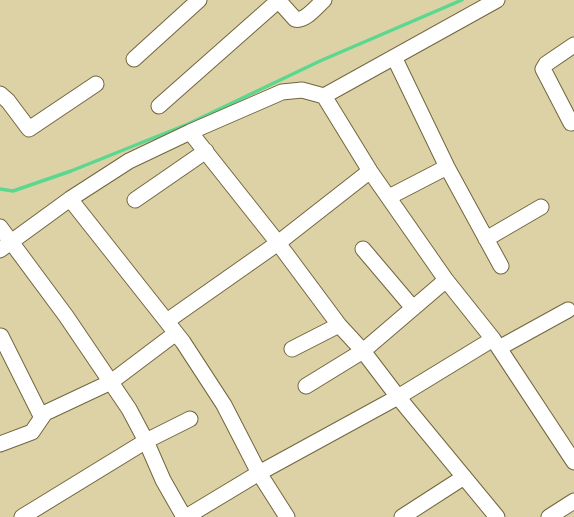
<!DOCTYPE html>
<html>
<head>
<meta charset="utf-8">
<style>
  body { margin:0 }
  canvas { display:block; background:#ddd2a5 }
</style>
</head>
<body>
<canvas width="574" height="517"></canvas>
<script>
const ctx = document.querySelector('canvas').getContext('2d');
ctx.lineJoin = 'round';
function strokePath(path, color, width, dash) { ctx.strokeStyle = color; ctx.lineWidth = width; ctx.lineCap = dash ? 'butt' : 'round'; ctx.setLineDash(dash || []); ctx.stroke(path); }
const stream = new Path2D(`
  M0,189l13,2 58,-20 117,-47 132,-63 142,-61`);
const minor = new Path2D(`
  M278,0l17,19c10,3 22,-13 29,-19
  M394,57l53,110 54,99
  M134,59l65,-59
  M0,94l8,7 21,28 67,-45
  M324,96l173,-96
  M159,106l120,-106
  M571,123l-28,-54 3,-5 28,-19
  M190,132l88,111 61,82 24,26 35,46 99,120
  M389,197l58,-30
  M70,199l113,143 41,63 35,68 28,44
  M135,200l71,-49
  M0,227l66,89 63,93 17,32 17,39 21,37
  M486,239l55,-32
  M363,249l50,59
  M0,250l70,-51 59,-38 61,-29 92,-40 20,-2 22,6 46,75 76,109 47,59 81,123
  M167,321l111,-78 92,-72
  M1,336l40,80
  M499,348l69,-38
  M292,349l47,-24
  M306,386l57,-35 83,-71
  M0,444l32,-12 13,-19 66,-31 65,-49
  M22,517l124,-76 44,-22
  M186,517l73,-44 139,-76 95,-58
  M402,517l62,-40
  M549,517l25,-16`);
strokePath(stream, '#5cd790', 3.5);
strokePath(minor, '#71663d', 17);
strokePath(minor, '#fff', 15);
</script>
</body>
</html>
